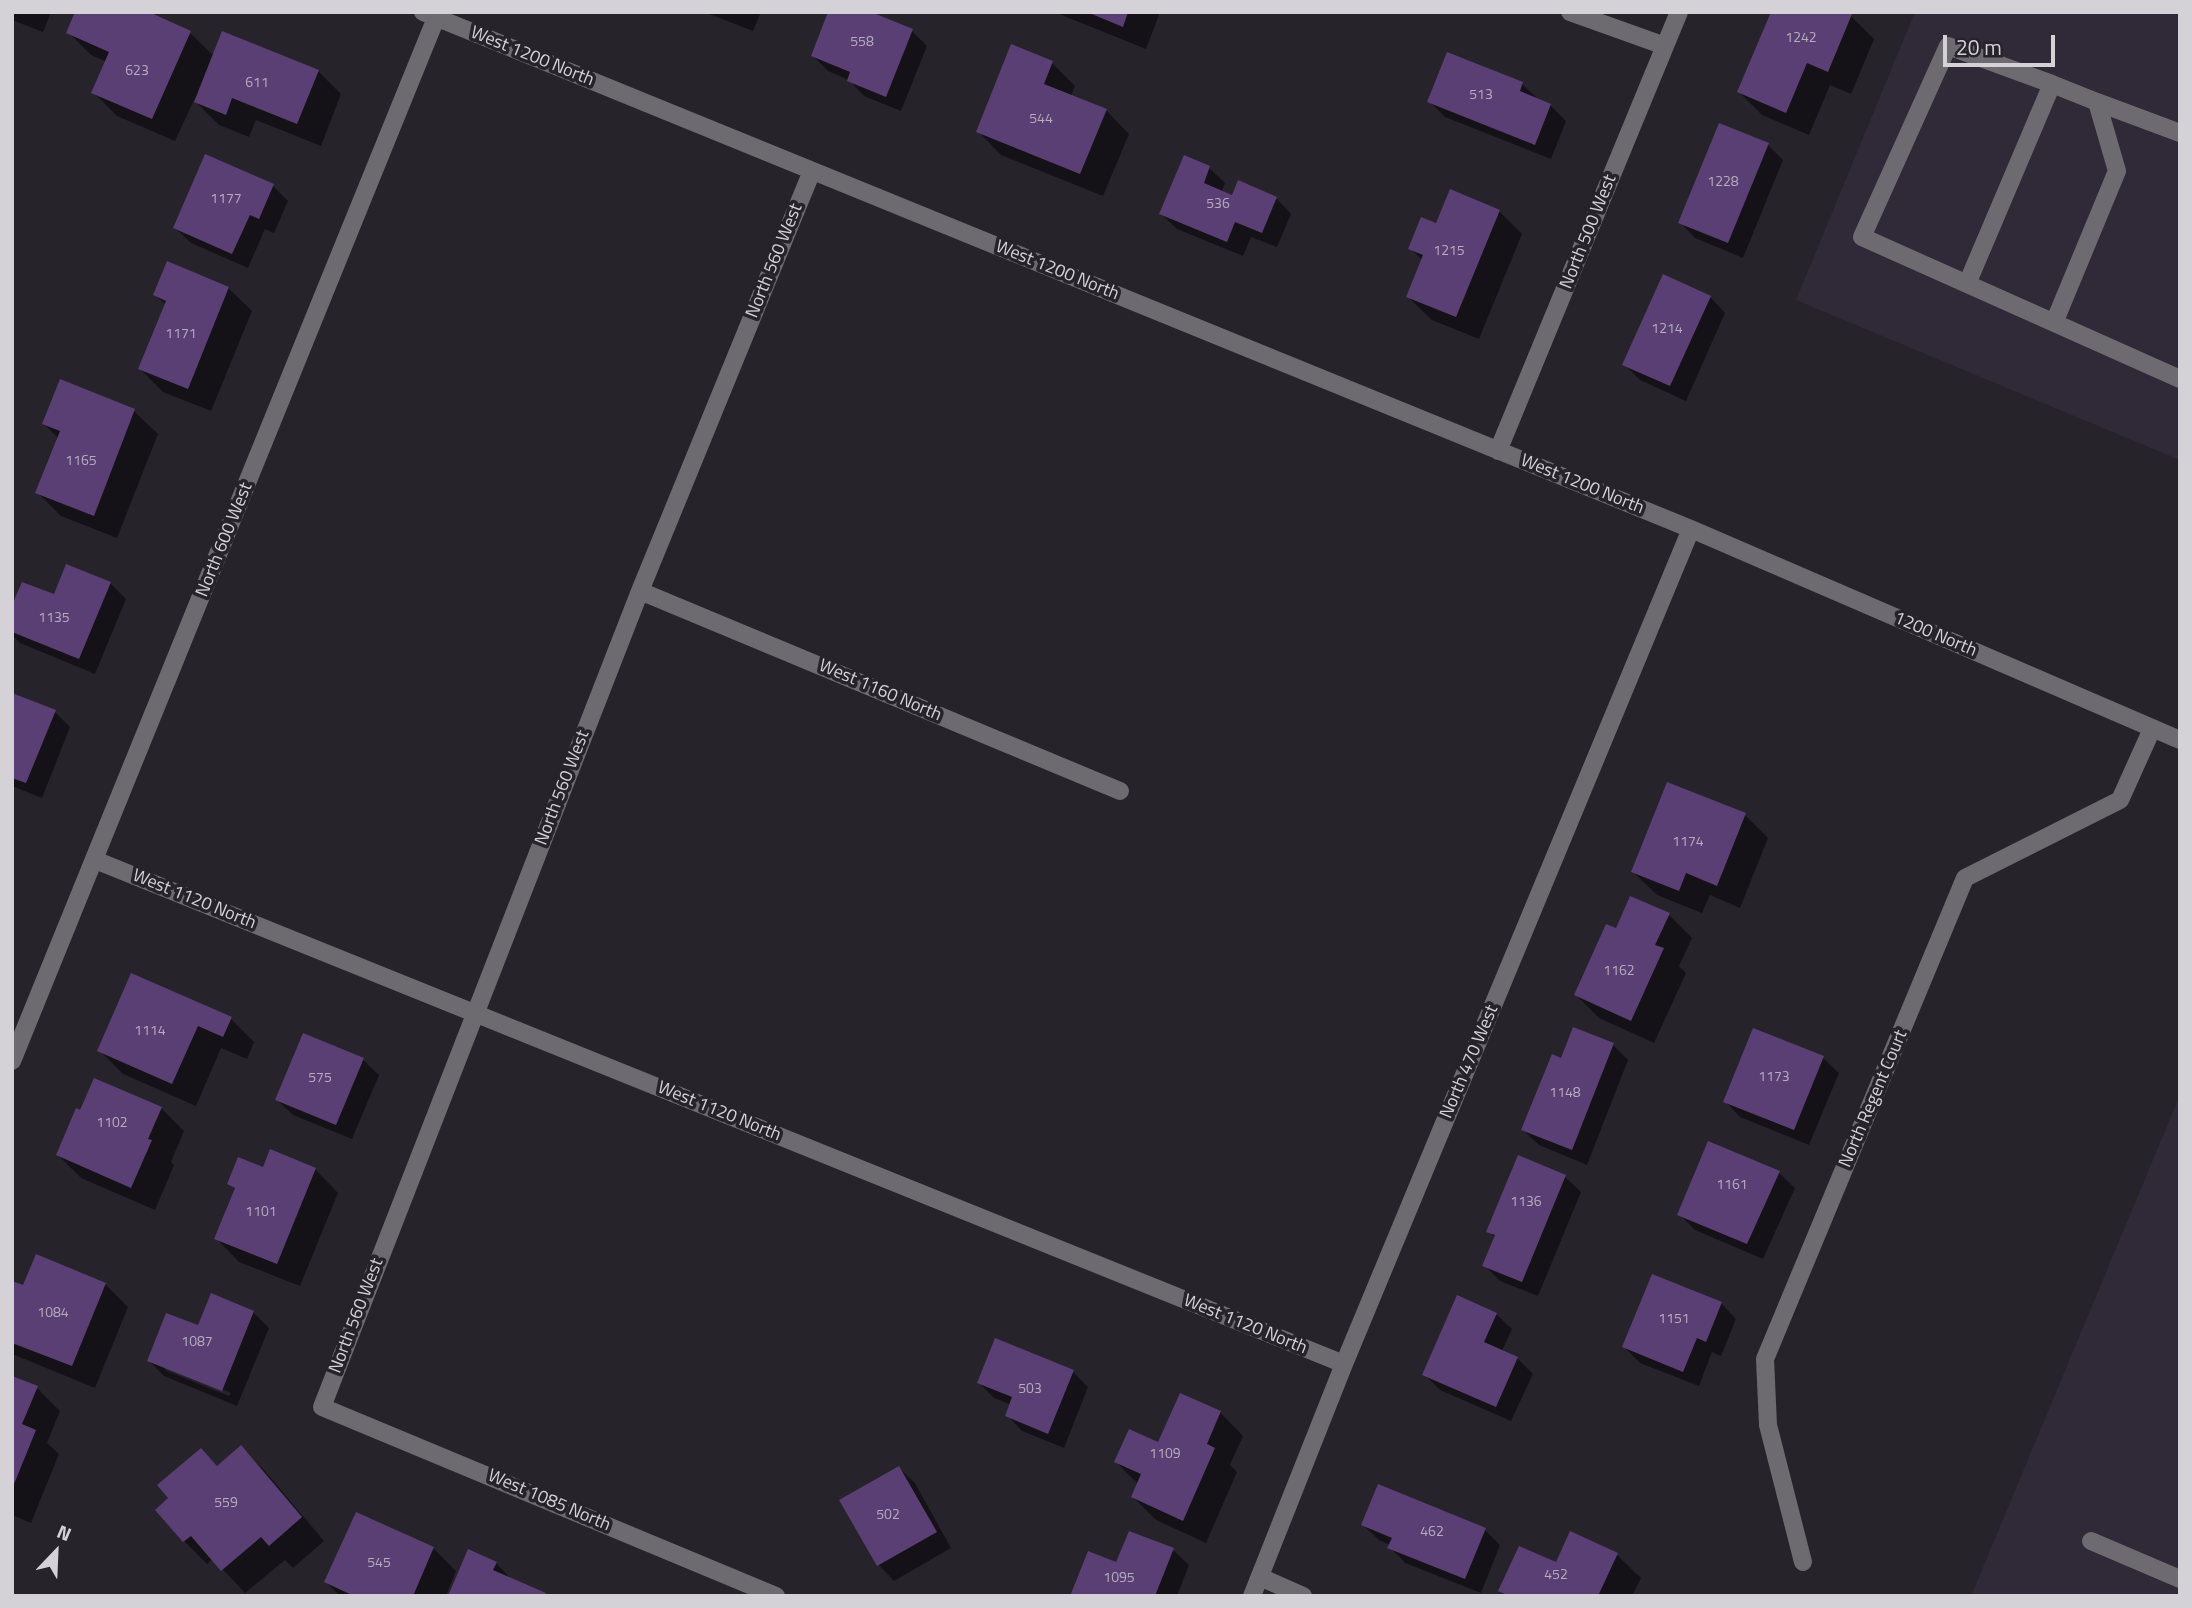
<!DOCTYPE html>
<html>
<head>
<meta charset="utf-8">
<style>
  body { margin:0 }
  #map { position:relative; width:2192px; height:1608px; overflow:hidden; background:#27232b; font-family:"Titillium Web",sans-serif }
  canvas { display:block }
  .frame { position:absolute; inset:0; border:14px solid #d4d2d7; pointer-events:none }
  .north { position:absolute; left:21px; top:1517px; width:70px; height:70px; -webkit-text-stroke:5px #27232b; paint-order:stroke; rotate:23deg; font-size:19px; font-weight:700; line-height:28px; text-align:center; color:#d4d2d7 }
  .north::after { content:''; display:block; margin:auto; width:24px; height:32px; background:#d4d2d7; clip-path:polygon(50% 0,100% 100%,50% 72%,0 100%) }
  .scale { position:absolute; left:1943px; top:35px; width:112px; height:32px; box-sizing:border-box; border:4px solid #d4d2d7; border-top:0; padding-left:9px; font-size:21px; line-height:24px; white-space:nowrap; color:#d4d2d7; -webkit-text-stroke:5px #27232b; paint-order:stroke }
</style>
</head>
<body>
<div id="map">
<canvas width="2192" height="1608"></canvas>
<div class="frame"></div>
<div class="north">N</div>
<div class="scale">20 m</div>
</div>
<script>
const ctx = document.querySelector('canvas').getContext('2d');
ctx.lineJoin = 'round';
function fill(path, color) { ctx.fillStyle = color; ctx.fill(path, 'evenodd'); }
function strokePath(path, color, width, dash) { ctx.strokeStyle = color; ctx.lineWidth = width; ctx.lineCap = dash ? 'butt' : 'round'; ctx.setLineDash(dash || []); ctx.stroke(path); }
function label(font, color, halo, rows, align = 'center') {
  ctx.font = font + ' "Titillium Web",sans-serif'; ctx.lineWidth = 7; ctx.setLineDash([]); ctx.textBaseline = 'middle'; ctx.strokeStyle = halo; ctx.fillStyle = color; for (const [text, x, y, turn = 0] of rows) {
    ctx.save(); ctx.translate(x, y); ctx.rotate((+turn || 0) * Math.PI / 180); ctx.textAlign = isNaN(turn) ? turn : align; if (halo) ctx.strokeText(text, 0, 0); ctx.fillText(text, 0, 0); ctx.restore();
  }
}
const built = new Path2D(`
  M1915,12h265v448l-384,-160z
  M2180,1095v501h-209z`);
const shadow = new Path2D(`
  M12,12h39l-8,20 -31,-12z
  M144,12l46,21 24,23 104,15 23,23 -20,52 -65,-26 -7,17 -30,-12 -25,-25 -19,41 -58,-25 -24,-24 14,-30 -16,-7 -23,-23z
  M704,12h57l-8,19z
  M1054,12h106l-14,37z
  M1851,16l23,23 -23,55 -21,-9 -21,50 -47,-20 -23,-23z
  M912,31l15,15 -26,65 -37,-15 -15,-16 -21,-9 -15,-15z
  M1052,63l23,23 -4,10 35,14 23,24 -26,62 -102,-41 -23,-24z
  M1522,84l16,15 12,6 16,16 -15,38 -106,-42 -16,-16z
  M1768,145l15,15 -40,98 -48,-20 -15,-16z
  M1185,157l24,11 16,15 -4,10 12,4 43,1 15,16 -14,33 -26,-10 -8,19 -66,-27 -16,-15z
  M273,186l15,15 -14,32 -9,-4 -17,39 -57,-25 -16,-15z
  M1499,211l23,23 -43,105 -47,-19 -24,-23 15,-36 -13,-13 27,-23z
  M228,288l24,23 -41,100 -48,-19 -23,-23 26,-64 -11,-10z
  M1710,297l15,16 -39,88 -46,-21 -16,-16z
  M61,382l73,29 24,23 -41,104 -56,-22 -24,-24 22,-53 -15,-15z
  M110,583l16,16 -31,75 -75,-31 -8,-8v-25z
  M12,695l43,17 15,15 -28,71 -30,-12z
  M1745,815l23,23 -28,70 -30,-13 -8,18 -45,-18 -24,-23z
  M1669,915l23,23 -13,28 7,7 -32,70 -55,-25 -23,-23 41,-65z
  M132,976l99,43 23,23 -7,17 -26,-11 -25,58 -73,-32 -24,-24z
  M1613,1045l15,15 -41,105 -48,-20 -16,-15 39,-70z
  M1823,1058l16,15 -30,72 -69,-28 -15,-16z
  M363,1060l16,15 -27,64 -59,-24 -16,-15z
  M161,1108l23,23 -13,31 3,3 -19,45 -74,-32 -23,-23z
  M1709,1144l70,29 16,15 -32,71 -68,-29 -15,-15z
  M264,1169h51l23,24 -38,93 -61,-24 -23,-24 20,-48 -7,-6z
  M1565,1177l16,15 -43,104 -38,-15 -16,-16 11,-27 -6,-7z
  M12,1283l12,4 81,-3 23,23 -33,81 -83,-34z
  M1721,1303l15,16 -15,37 -9,-4 -13,34 -59,-23 -16,-16z
  M253,1312l16,16 -32,78 -73,-30 -15,-15 50,-33zM165,1366l66,27 -2,3 -64,-26z
  M1496,1314l16,15 -10,22 15,7 16,16 -22,47 -71,-31 -16,-16z
  M1073,1372l15,15 -24,61 -42,-17 -15,-16 4,-10 -17,-7 -15,-15z
  M12,1378l25,10 23,23 -13,32 12,11 -28,69 -19,-8z
  M1220,1412l23,24 -13,29 7,7 -31,71 -50,-23 -23,-23 5,-13 -22,-22 43,-18z
  M241,1447l23,23 60,71 -31,27 -8,-8 -40,33 -32,-34 -6,5 -23,-23 17,-91 17,17z
  M899,1468l16,15 36,65 -57,33 -15,-16 -37,-65z
  M1363,1525l122,5 15,15 -19,48 -76,-30 -15,-16v-2l-11,-5z
  M1571,1533l46,22 24,23 -9,18h-126l-6,-6 56,-25z
  M433,1548l23,23 -10,25h-88l-6,-3v3h-12l-14,-14z
  M1173,1550l16,15 -12,31h-106z
  M496,1563l15,16 35,17h-96z`);
const building = new Path2D(`
  M75,12h74l42,19 -39,88 -61,-26 18,-41 -43,-19z
  M828,12h43l42,17 -27,68 -39,-16 3,-9 -39,-16z
  M1087,12h41l-5,15z
  M1771,12h76l5,2 -24,58 -21,-9 -21,50 -49,-21z
  M222,31l97,39 -22,54 -65,-26 -6,17 -32,-13z
  M1011,44l42,17 -9,23 63,25 -27,65 -104,-42z
  M1447,52l76,30 -3,9 31,13 -16,41 -108,-43z
  M1719,123l50,20 -41,100 -50,-20z
  M205,154l69,30 -15,35 -9,-4 -18,39 -59,-26z
  M1184,155l26,11 -6,17 28,12 6,-15 39,17 -15,36 -27,-11 -8,20 -68,-28z
  M1450,189l50,21 -44,107 -50,-20 17,-42 -15,-6 13,-32 15,6z
  M167,261l62,26 -41,102 -50,-20 28,-68 -13,-6z
  M1663,274l48,22 -41,90 -48,-21z
  M60,379l75,30 -41,107 -59,-23 25,-62 -18,-7z
  M66,564l45,18 -32,77 -67,-27v-27l10,-23 32,12z
  M12,693l44,17 -30,73 -14,-5z
  M1667,782l79,31 -29,73 -31,-13 -7,18 -48,-19z
  M1630,896l40,17 -15,32 9,3 -33,73 -57,-26 32,-71 10,4z
  M131,973l101,44 -9,20 -25,-11 -26,58 -75,-33z
  M1573,1027l41,16 -42,107 -51,-20 31,-76 9,4z
  M1753,1028l71,28 -30,74 -71,-28z
  M303,1033l61,25 -28,67 -61,-25z
  M94,1078l68,29 -14,32 4,1 -21,48 -75,-33 20,-47 4,2z
  M1708,1141l72,30 -33,73 -70,-29z
  M270,1149l46,19 -39,96 -63,-25 21,-51 -8,-4 11,-27 25,10z
  M1518,1155l48,20 -44,107 -40,-16 13,-31 -9,-3z
  M36,1254l70,29 -34,83 -60,-23v-62l11,4z
  M1652,1274l70,28 -16,40 -9,-4 -14,34 -61,-25z
  M211,1293l43,18 -32,80 -75,-30 19,-48 32,12z
  M1457,1295l40,18 -13,29 34,15 -22,50 -74,-32z
  M995,1338l79,32 -26,64 -43,-18 7,-19 -35,-14z
  M12,1376l26,10 -16,38 14,6 -24,59z
  M1180,1393l41,18 -14,33 8,4 -32,73 -52,-24 10,-23 -27,-12 15,-33 29,13z
  M241,1445l61,72 -33,29 -8,-9 -40,34 -30,-35 -8,6 -28,-32 13,-12 -11,-13 44,-37 16,18z
  M899,1466l38,66 -60,34 -38,-66z
  M1378,1484l108,44 -21,51 -78,-31 5,-10 -31,-13z
  M356,1512l78,35 -21,49h-59l-30,-14z
  M1129,1531l45,17 -19,48h-85l18,-45 28,11z
  M1570,1531l48,22 -20,43h-89l-11,-5 21,-45 37,16z
  M468,1549l29,13 -4,8 53,23 -1,3h-97z`);
const minor = new Path2D(`
  M423,12l1268,517 489,211
  M1570,12l95,34
  M2052,84l-104,-38 -86,191 318,142
  M2097,102l83,31
  M1967,284l85,-200 45,18 20,69 -63,152
  M1498,451l181,-439
  M640,591l480,200
  M95,860l1249,504
  M12,1061l424,-1043
  M2091,1541l89,38
  M1803,1562l-35,-137 -3,-66 200,-481 155,-78 32,-71
  M1260,1577l43,19
  M776,1596l-454,-189 318,-816 172,-420
  M1252,1596l92,-232 347,-835`);
const numberNames = [
  ["1242",1801,39],
  ["558",862,43],
  ["623",137,72],
  ["611",257,84],
  ["513",1481,96],
  ["544",1041,120],
  ["1228",1723,183],
  ["1177",226,200],
  ["536",1218,205],
  ["1215",1449,252],
  ["1214",1667,330],
  ["1171",181,335],
  ["1165",81,462],
  ["1135",54,619],
  ["1174",1688,843],
  ["1162",1619,972],
  ["1114",150,1032],
  ["1173",1774,1078],
  ["575",320,1079],
  ["1148",1565,1094],
  ["1102",112,1124],
  ["1161",1732,1186],
  ["1136",1526,1203],
  ["1101",261,1213],
  ["1084",53,1314],
  ["1151",1674,1320],
  ["1087",197,1343],
  ["503",1030,1390],
  ["1109",1165,1455],
  ["559",226,1504],
  ["502",888,1516],
  ["462",1432,1533],
  ["545",379,1564],
  ["452",1556,1576],
  ["1095",1119,1579]
];
const streetNames = [
  ["West 1200 North",532,57,22],
  ["North 500 West",1589,232,-68],
  ["North 560 West",775,261,-68],
  ["West 1200 North",1057,271,22],
  ["West 1200 North",1582,485,22],
  ["North 600 West",225,540,-68],
  ["1200 North",1935,635,23],
  ["West 1160 North",880,691,23],
  ["North 560 West",563,788,-69],
  ["West 1120 North",194,900,22],
  ["North 470 West",1470,1062,-67],
  ["North Regent Court",1874,1099,-67],
  ["West 1120 North",719,1112,22],
  ["North 560 West",357,1316,-69],
  ["West 1120 North",1245,1325,22],
  ["West 1085 North",549,1501,23]
];
fill(built, '#302937');
fill(shadow, '#0007');
fill(building, '#5a3f74');
strokePath(minor, '#6d6b6f', 18);
label('14px', '#b6adbe', null, numberNames);
label('18px', '#d4d2d7', '#27232b', streetNames);
</script>
</body>
</html>
